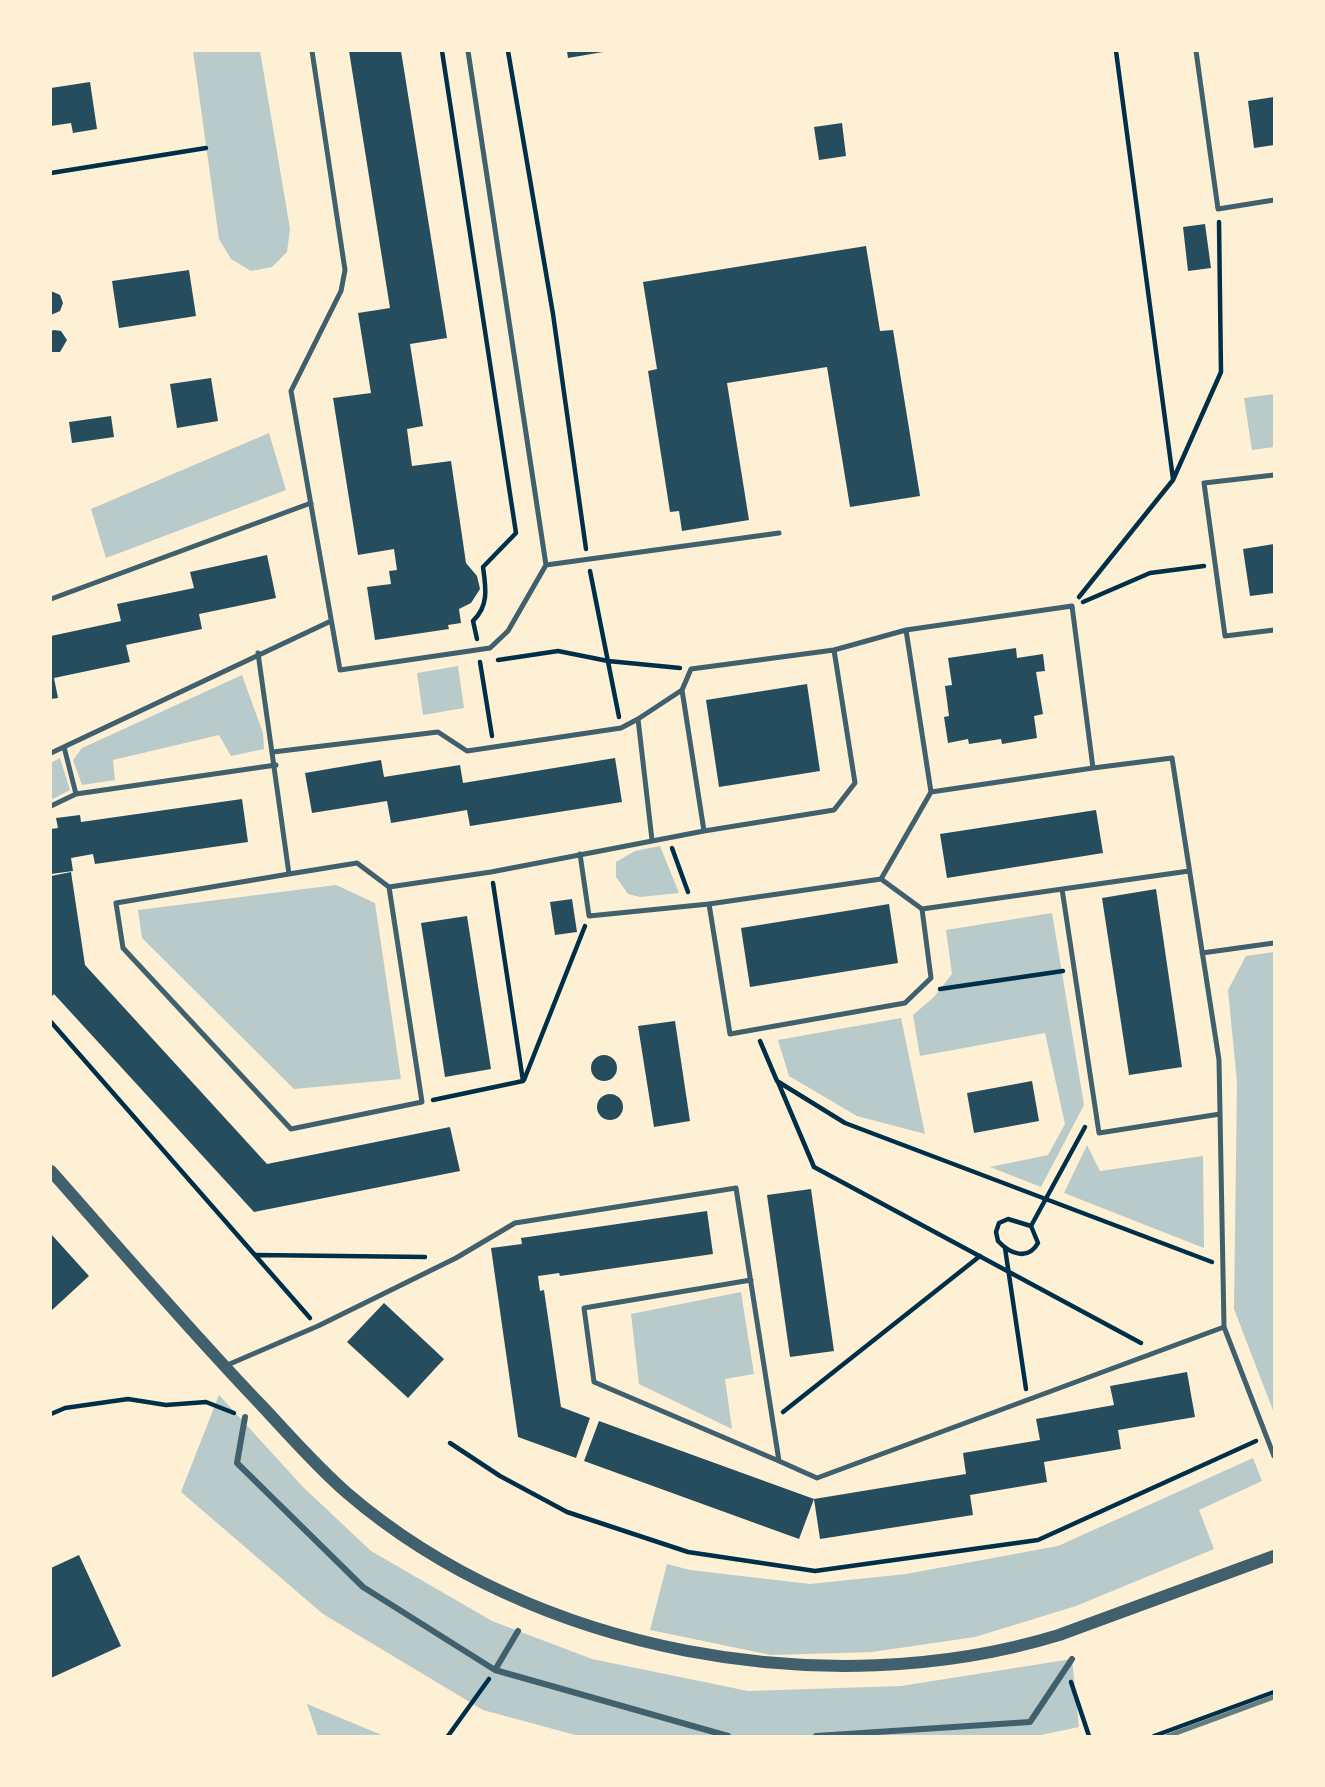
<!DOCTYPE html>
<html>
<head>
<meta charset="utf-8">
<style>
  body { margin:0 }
  #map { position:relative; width:1325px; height:1787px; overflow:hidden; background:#fdf0d5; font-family:"Exo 2",sans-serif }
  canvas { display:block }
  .frame { position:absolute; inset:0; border:52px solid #fdf0d5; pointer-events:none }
</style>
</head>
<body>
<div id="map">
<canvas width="1325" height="1787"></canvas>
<div class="frame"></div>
</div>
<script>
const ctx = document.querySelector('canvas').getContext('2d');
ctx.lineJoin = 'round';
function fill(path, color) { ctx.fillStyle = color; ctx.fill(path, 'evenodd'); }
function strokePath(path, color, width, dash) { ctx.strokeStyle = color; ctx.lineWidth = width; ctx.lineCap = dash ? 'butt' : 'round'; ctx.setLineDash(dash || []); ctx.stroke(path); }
const green = new Path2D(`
  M193,51h67l30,178 -3,23 -15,15 -21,4 -20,-12 -12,-20z
  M1274,394v53l-22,3 -8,-52z
  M269,433l17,57 -180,68 -15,-49z
  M458,666l6,42 -41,7 -6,-42z
  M242,675l21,58 1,16 -33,7 -12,-21 -106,25 2,20 -33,5 -9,-25 9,-12z
  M60,758l10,32 -19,10v-37z
  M660,846l19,47 -39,4 -12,-3 -12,-17v-15l19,-11z
  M336,885l39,18 26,176 -107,10 -152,-151 -4,-28z
  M1052,913l32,192 -43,82 -51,-20 58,-12 17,-31 -20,-91 -125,23 -7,-41 21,-18 18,-23 -6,-44z
  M1274,952v461l-40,-104 3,-227 -9,-92 18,-34z
  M901,1018l24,116 -68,-18 -68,-40 -11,-36z
  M1087,1145l13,26 103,-15 1,92 -140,-55z
  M741,1292l13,82 -29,5 7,50 -93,-45 -8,-70z
  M219,1395l84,92 68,64 121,70 100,38 156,32 153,-5 171,-27 7,68 -43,9h-457l-96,-26 -160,-96 -142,-122z
  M1253,1458l9,23 -63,29 15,39 -138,57 -101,31 -103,15 -101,3 -121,-25 17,-66 23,6 120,14 96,-10 152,-28z
  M307,1704l77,32h-66z`);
const building = new Path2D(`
  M349,51h52l46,287 -37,6 13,82 -16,3 5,37 39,-5 15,102 11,13 3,13 -9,14 -12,6 2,14 -13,2 1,4 -74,11 -8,-53 24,-3 -2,-13 8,-1 -3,-21 -36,6 -25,-157 38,-5 -13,-80 32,-5z
  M567,51h36v1l-35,6z
  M90,82l7,47 -24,4 -2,-10 -20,3v-38z
  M1274,97v48l-20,3 -6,-47z
  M842,123l4,33 -27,4 -5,-33z
  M1205,224l6,44 -23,3 -5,-44z
  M866,246l14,85 13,-1 27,166 -70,11 -23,-140 -100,16 22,137 -67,11 -3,-20 -9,1 -22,-141 9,-2 -14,-87z
  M189,270l7,46 -77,12 -7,-47z
  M51,291l9,4 3,8 -3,8 -9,4z
  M54,330l7,1 6,9 -7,12h-9v-21z
  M211,378l7,43 -41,7 -7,-44z
  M111,416l3,21 -42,6 -3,-21z
  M1274,544v49l-24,3 -7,-47z
  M267,555l9,43 -77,16 3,15 -76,16 4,17 -76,16 4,20 -7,1v-63l70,-15 -4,-17 77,-16 -4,-16z
  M1016,648l1,10 26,-4 2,17 -9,1 7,42 -9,2 3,22 -35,6 -1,-5 -32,5 -1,-5 -20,4 -4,-26 5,-1 -4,-30 7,-1 -4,-27z
  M807,684l13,87 -101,16 -13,-87z
  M615,758l7,44 -152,24 -3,-16 -76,13 -4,-22 -75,12 -7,-40 76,-13 3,17 76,-12 3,18z
  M242,799l6,43 -153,22 -2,-10 -22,4 2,13 -22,3v-45l7,-1 -2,-10 24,-3 1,7z
  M1096,810l7,43 -156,25 -7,-44z
  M71,872l14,93 182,199 183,-37 10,44 -206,41 -200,-218 -3,3v-121z
  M1156,889l26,178 -53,8 -27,-177z
  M572,899l5,33 -22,3 -5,-33z
  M889,904l9,59 -148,24 -9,-59z
  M467,916l24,153 -46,8 -24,-154z
  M675,1021l15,100 -36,6 -16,-101z
  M591 1068a13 13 0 1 1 26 0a13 13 0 1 1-26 0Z
  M1032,1081l7,40 -65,12 -7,-40z
  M597 1107a13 13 0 1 1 26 0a13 13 0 1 1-26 0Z
  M811,1189l23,162 -44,6 -23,-162z
  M707,1211l6,43 -153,22 -1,-3 -21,3 2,15 4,-1 17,117 29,11 -14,40 -58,-21 -27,-189 31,-4 -1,-6z
  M51,1234l38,42 -38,35z
  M384,1303l60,56 -36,39 -61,-56z
  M1187,1372l8,45 -77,13 3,19 -77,13 3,20 -77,13 3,20 -153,24 -6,-40 152,-25 -3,-21 77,-13 -4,-21 78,-14 -4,-19z
  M599,1421l215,78 -15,40 -215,-78z
  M79,1555l42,91 -70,32v-110z`);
const path = new Path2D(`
  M442,51l74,482 -33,34c3,21 6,39 -10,54l4,18
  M508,51l45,263 33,235
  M1116,51l57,428
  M51,173l155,-25
  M590,571l29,146
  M1079,597l94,-117 48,-108 -2,-150
  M1083,602l67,-29 54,-7
  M498,660l60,-9 50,10 72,7
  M480,662l12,74
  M672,848l16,44
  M940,989l123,-18
  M51,1022l259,296
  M760,1041l17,40 68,42 367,139
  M524,1080l61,-154
  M778,1082l36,85 327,176
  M433,1100l90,-19 -30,-198
  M1008,1219l23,7 7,17c-10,18 -28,11 -40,-2l-2,-9 3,-9z
  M1031,1226l54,-99
  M1005,1248l21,141
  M256,1255l169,2
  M783,1412l197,-156
  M51,1414l14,-6 63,-9 38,6 40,-3 28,11
  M450,1443l50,33 67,36 121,40 127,19 223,-31 218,-99
  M1071,1682l18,54
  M448,1736l41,-57
  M1154,1736l120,-44`);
const service = new Path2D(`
  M312,51l33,219 -4,21 -50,100 49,279 150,-22 18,-17 38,-66 233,-32
  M468,51l78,514
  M1196,51l22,158 56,-9
  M1274,475l-70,8 21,153 49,-6
  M51,599l260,-96
  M906,630l25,162 162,-24
  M258,653l31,221 68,-11 32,24 102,-15 213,-41 -22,-141 9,-21 143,-19 72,-20 166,-24 21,162 79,-10 47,302 5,267
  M638,719l44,-29
  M64,747l12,47
  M273,752l165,-20 29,19 154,-23 17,-9 14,121
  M51,753l280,-132
  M51,806l25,-12 200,-29
  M704,831l130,-21 21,-27 -21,-133
  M580,854l9,62 120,-12 172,-25 50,-87
  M289,874l-173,29 7,45 168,181 131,-27 -33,-215
  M1062,889l37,244 121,-19
  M709,904l21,130 175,-31 26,-25 -9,-69 -41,-30
  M922,909l267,-38
  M1202,953l72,-10
  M751,1280l-167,28 10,74 185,79
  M225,1366l93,-40 138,-68 59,-35 221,-35 43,273 38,17 407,-151 50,129`);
const pedestrian = new Path2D(`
  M245,1417l-8,46 126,124 132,83
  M518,1631l-23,39 233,66
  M816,1736l214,-14 42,-63`);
const tertiary = new Path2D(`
  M51,1171c70,79 139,160 212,236 27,29 54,60 84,86 186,160 480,213 712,142l215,-79`);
const rail = new Path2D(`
  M1168,1736l106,-39`);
fill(green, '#b9caca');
fill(building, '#264d5e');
strokePath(path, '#003049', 4.5);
strokePath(service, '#3f606c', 5);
strokePath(pedestrian, '#3f606c', 6);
strokePath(tertiary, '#3f606c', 12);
strokePath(rail, '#657d81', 5);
</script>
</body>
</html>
